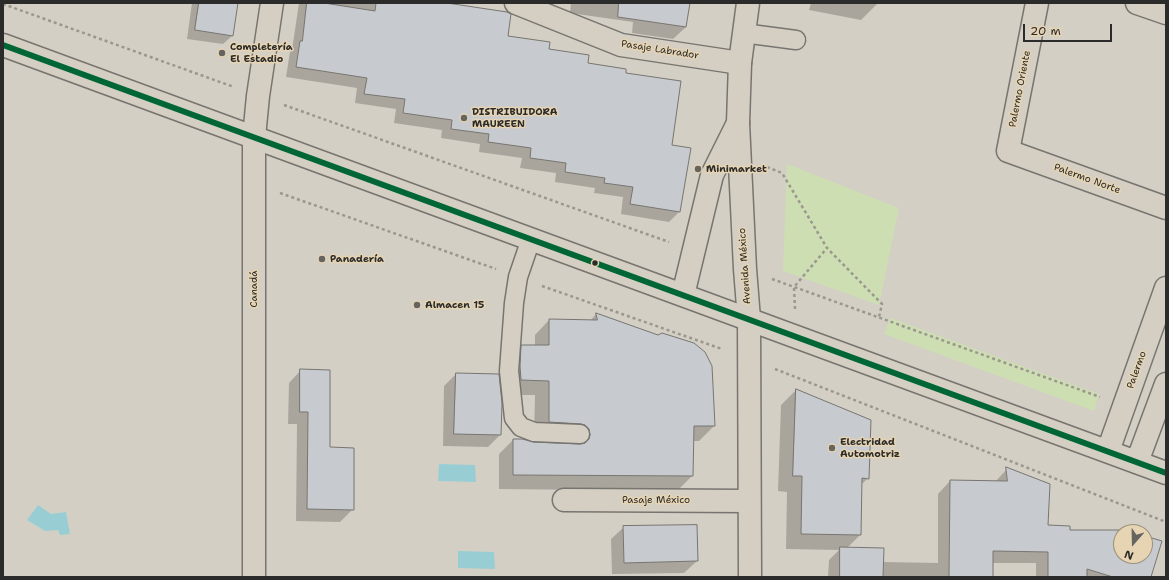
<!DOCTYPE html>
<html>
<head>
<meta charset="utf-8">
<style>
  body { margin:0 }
  #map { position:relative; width:1169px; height:580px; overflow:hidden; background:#d4cfc5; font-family:"Shantell Sans",sans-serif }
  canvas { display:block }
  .frame { position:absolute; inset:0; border:4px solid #2b2b2b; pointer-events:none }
  .north { position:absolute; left:1113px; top:524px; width:40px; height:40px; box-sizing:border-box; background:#e6d4b2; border:1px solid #9b907c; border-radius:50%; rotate:200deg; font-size:11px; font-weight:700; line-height:16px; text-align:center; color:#2b2b2b }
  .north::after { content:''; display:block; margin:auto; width:14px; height:18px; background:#666461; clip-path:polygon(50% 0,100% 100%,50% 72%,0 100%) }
  .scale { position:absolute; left:1023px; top:24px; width:89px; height:18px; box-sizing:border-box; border:2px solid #2b2b2b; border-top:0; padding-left:5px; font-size:12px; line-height:14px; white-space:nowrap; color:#2b2b2b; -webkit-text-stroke:3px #e6d4b2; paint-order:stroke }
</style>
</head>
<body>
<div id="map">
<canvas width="1169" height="580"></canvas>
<div class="frame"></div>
<div class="north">N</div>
<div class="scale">20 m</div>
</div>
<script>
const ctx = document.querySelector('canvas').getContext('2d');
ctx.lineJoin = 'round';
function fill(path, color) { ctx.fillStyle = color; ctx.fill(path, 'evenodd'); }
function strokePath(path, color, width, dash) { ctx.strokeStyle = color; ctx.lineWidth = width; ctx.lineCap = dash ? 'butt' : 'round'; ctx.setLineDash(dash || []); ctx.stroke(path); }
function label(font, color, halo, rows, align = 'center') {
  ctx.font = font + ' "Shantell Sans",sans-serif'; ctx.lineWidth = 3; ctx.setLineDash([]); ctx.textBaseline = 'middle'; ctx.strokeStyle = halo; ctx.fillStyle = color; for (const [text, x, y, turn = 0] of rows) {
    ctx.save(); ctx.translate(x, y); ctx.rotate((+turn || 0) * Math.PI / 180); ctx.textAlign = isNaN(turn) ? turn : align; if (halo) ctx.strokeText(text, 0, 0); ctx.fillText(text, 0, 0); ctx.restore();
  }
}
const green = new Path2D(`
  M787,164l112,44 -20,97 -96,-34z
  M890,318l209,76 -5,17 -210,-77z`);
const water = new Path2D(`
  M439,464l36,1 1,17 -38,-1z
  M38,505l13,9 15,-2 4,22 -10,1 -2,-5 -13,1 -18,-11z
  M458,551l36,1 1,17 -37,-1z`);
const shadow = new Path2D(`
  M192,3h47l-3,5 -4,28 -9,8 -36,-5z
  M299,3h141l67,34 41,12 39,15 37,10 47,72 8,66 -10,10 -48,-8 2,-17 -29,-4 1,-5 -40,-6 1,-9 -36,-5 2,-10 -43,-6 1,-8 -39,-6 1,-8 -48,-7 2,-14 -41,-6 2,-15 -71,-11 4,-25 2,-2z
  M571,3h118l-3,24 -13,12 -41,-6 1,-11 -63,-9z
  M811,3h67l-17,17 -52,-10z
  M596,314l118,112 -15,15h-7v35l-15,15 -178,-2v-35l14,-14 20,3 42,2 -5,-6 -36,-3 1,-41h-29l1,-34 15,-15h13v-11l14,-15 41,1z
  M301,370l52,139 -13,13 -44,-1 1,-97h-9l1,-41z
  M456,374l42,1 2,60 -12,12 -45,-1 1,-60z
  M796,390l72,88 -7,7 -1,50 -13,13 36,14 55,1v-69l12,-13 45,1 12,-13 40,57 22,5 61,1h-9v24h24v-19l5,40h-114v-14h-44v14h-164l1,-17 10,-10 -53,-1 1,-57 -9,-1 3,-86z
  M624,527l73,34 -13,12 -72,1 -1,-35z`);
const building = new Path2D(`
  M199,3h39l-5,33 -38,-6z
  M307,3h17l51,8 1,-8h71l60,9 4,2 -3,22 42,6 -1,7 40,6 -1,8 38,6v4l55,8 -9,64 19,3 -11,64 -50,-8 3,-17 -29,-4 1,-5 -40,-6 1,-9 -36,-5 1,-10 -43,-6 1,-8 -38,-5 1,-9 -49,-7 2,-14 -41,-5 3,-16 -71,-11 4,-26h2z
  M619,3h71l-4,24 -68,-10z
  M596,313l62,22 4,-2 32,10 11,9 7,14 3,60h-21l-1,50 -180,-1v-36h9l12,3 46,2 5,-1 4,-4 1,-4 -1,-6 -4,-4 -4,-1 -32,-2v-41l-28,-1 -1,-14 1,-21h28v-26l48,1z
  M300,369l30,1v77l24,1v62l-47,-1 1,-97h-8z
  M456,373l43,1 3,29 -1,32 -47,-1z
  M796,389l75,31 -2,59 -7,-1 -1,57 -60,-1 1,-58h-9z
  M1006,467l44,17 -2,41 22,1v4h56l7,2h-12v24h24v-20l17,5 -11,36h-38l-26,-8v8h-39v-25l-55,-1v26h-44l1,-97 57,1z
  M697,525l1,36 -74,2 -1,-37z
  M840,547l44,1 -1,29h-43z`);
const path = new Path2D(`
  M3,4l231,83
  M284,105l385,137
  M767,167l15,6 45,75 55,56 -3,13
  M280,193l216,76
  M772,279l328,118
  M542,286l180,63
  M795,309l-1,-22 33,-39
  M775,369l391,153`);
const service = new Path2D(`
  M743,33l53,7
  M531,239l-13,38 -4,26 -5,68 5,47 7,9 13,5 46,2`);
const minor = new Path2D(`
  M516,3l105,42 119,18
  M1037,3l-29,148 158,57
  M1137,3l29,10
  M1108,451l58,-163
  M1137,462l29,-78
  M564,500l185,1
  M254,577v-440l4,-41 14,-93`);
const tertiary = new Path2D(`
  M748,3l-8,60 -2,60 7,146 4,50 1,258`);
const secondary = new Path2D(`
  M3,45l1163,428
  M683,295l29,-120 26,-52`);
const bus1 = new Path2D(`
  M3,45l1163,428`);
const markers = [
  [222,53,4,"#666461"],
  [464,118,4,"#666461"],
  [698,169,4,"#666461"],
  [322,259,4,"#666461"],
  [595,263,3.5,"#2b2b2b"],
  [417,305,4,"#666461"],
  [832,448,4,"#666461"]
];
const poiNames = [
  ["Completería",230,47],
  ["El Estadio",230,59],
  ["DISTRIBUIDORA",472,112],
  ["MAUREEN",472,124],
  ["Minimarket",706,169],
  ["Panadería",330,259],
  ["Almacen 15",425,305],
  ["Electridad",840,442],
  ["Automotriz",840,454]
];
const streetNames = [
  ["Pasaje Labrador",660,50,9],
  ["Palermo Oriente",1020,89,-79],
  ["Palermo Norte",1087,179,20],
  ["Avenida México",745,266,-94],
  ["Canadá",254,289,-90],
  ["Palermo",1137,370,-70],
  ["Pasaje México",656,500]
];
fill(green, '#cddeb2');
fill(water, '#98ced3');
fill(shadow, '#0003');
fill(building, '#c7cace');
strokePath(building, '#777570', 1);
strokePath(service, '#777570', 21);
strokePath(minor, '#777570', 25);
strokePath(tertiary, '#777570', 25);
strokePath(secondary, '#777570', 25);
strokePath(path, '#9b978f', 2.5, [3, 3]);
strokePath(service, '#d5cfc3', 18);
strokePath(minor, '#d5cfc3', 22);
strokePath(tertiary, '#d5cfc3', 22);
strokePath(secondary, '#d5cfc3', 22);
strokePath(bus1, '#063', 6);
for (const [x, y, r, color] of markers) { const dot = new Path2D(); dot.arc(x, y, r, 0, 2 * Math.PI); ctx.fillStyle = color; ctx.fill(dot); strokePath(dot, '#e6d4b2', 1.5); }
label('bold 10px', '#2b2b2b', '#e6d4b2', poiNames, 'left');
label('10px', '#2b2b2b', '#e6d4b2', streetNames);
</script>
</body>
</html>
